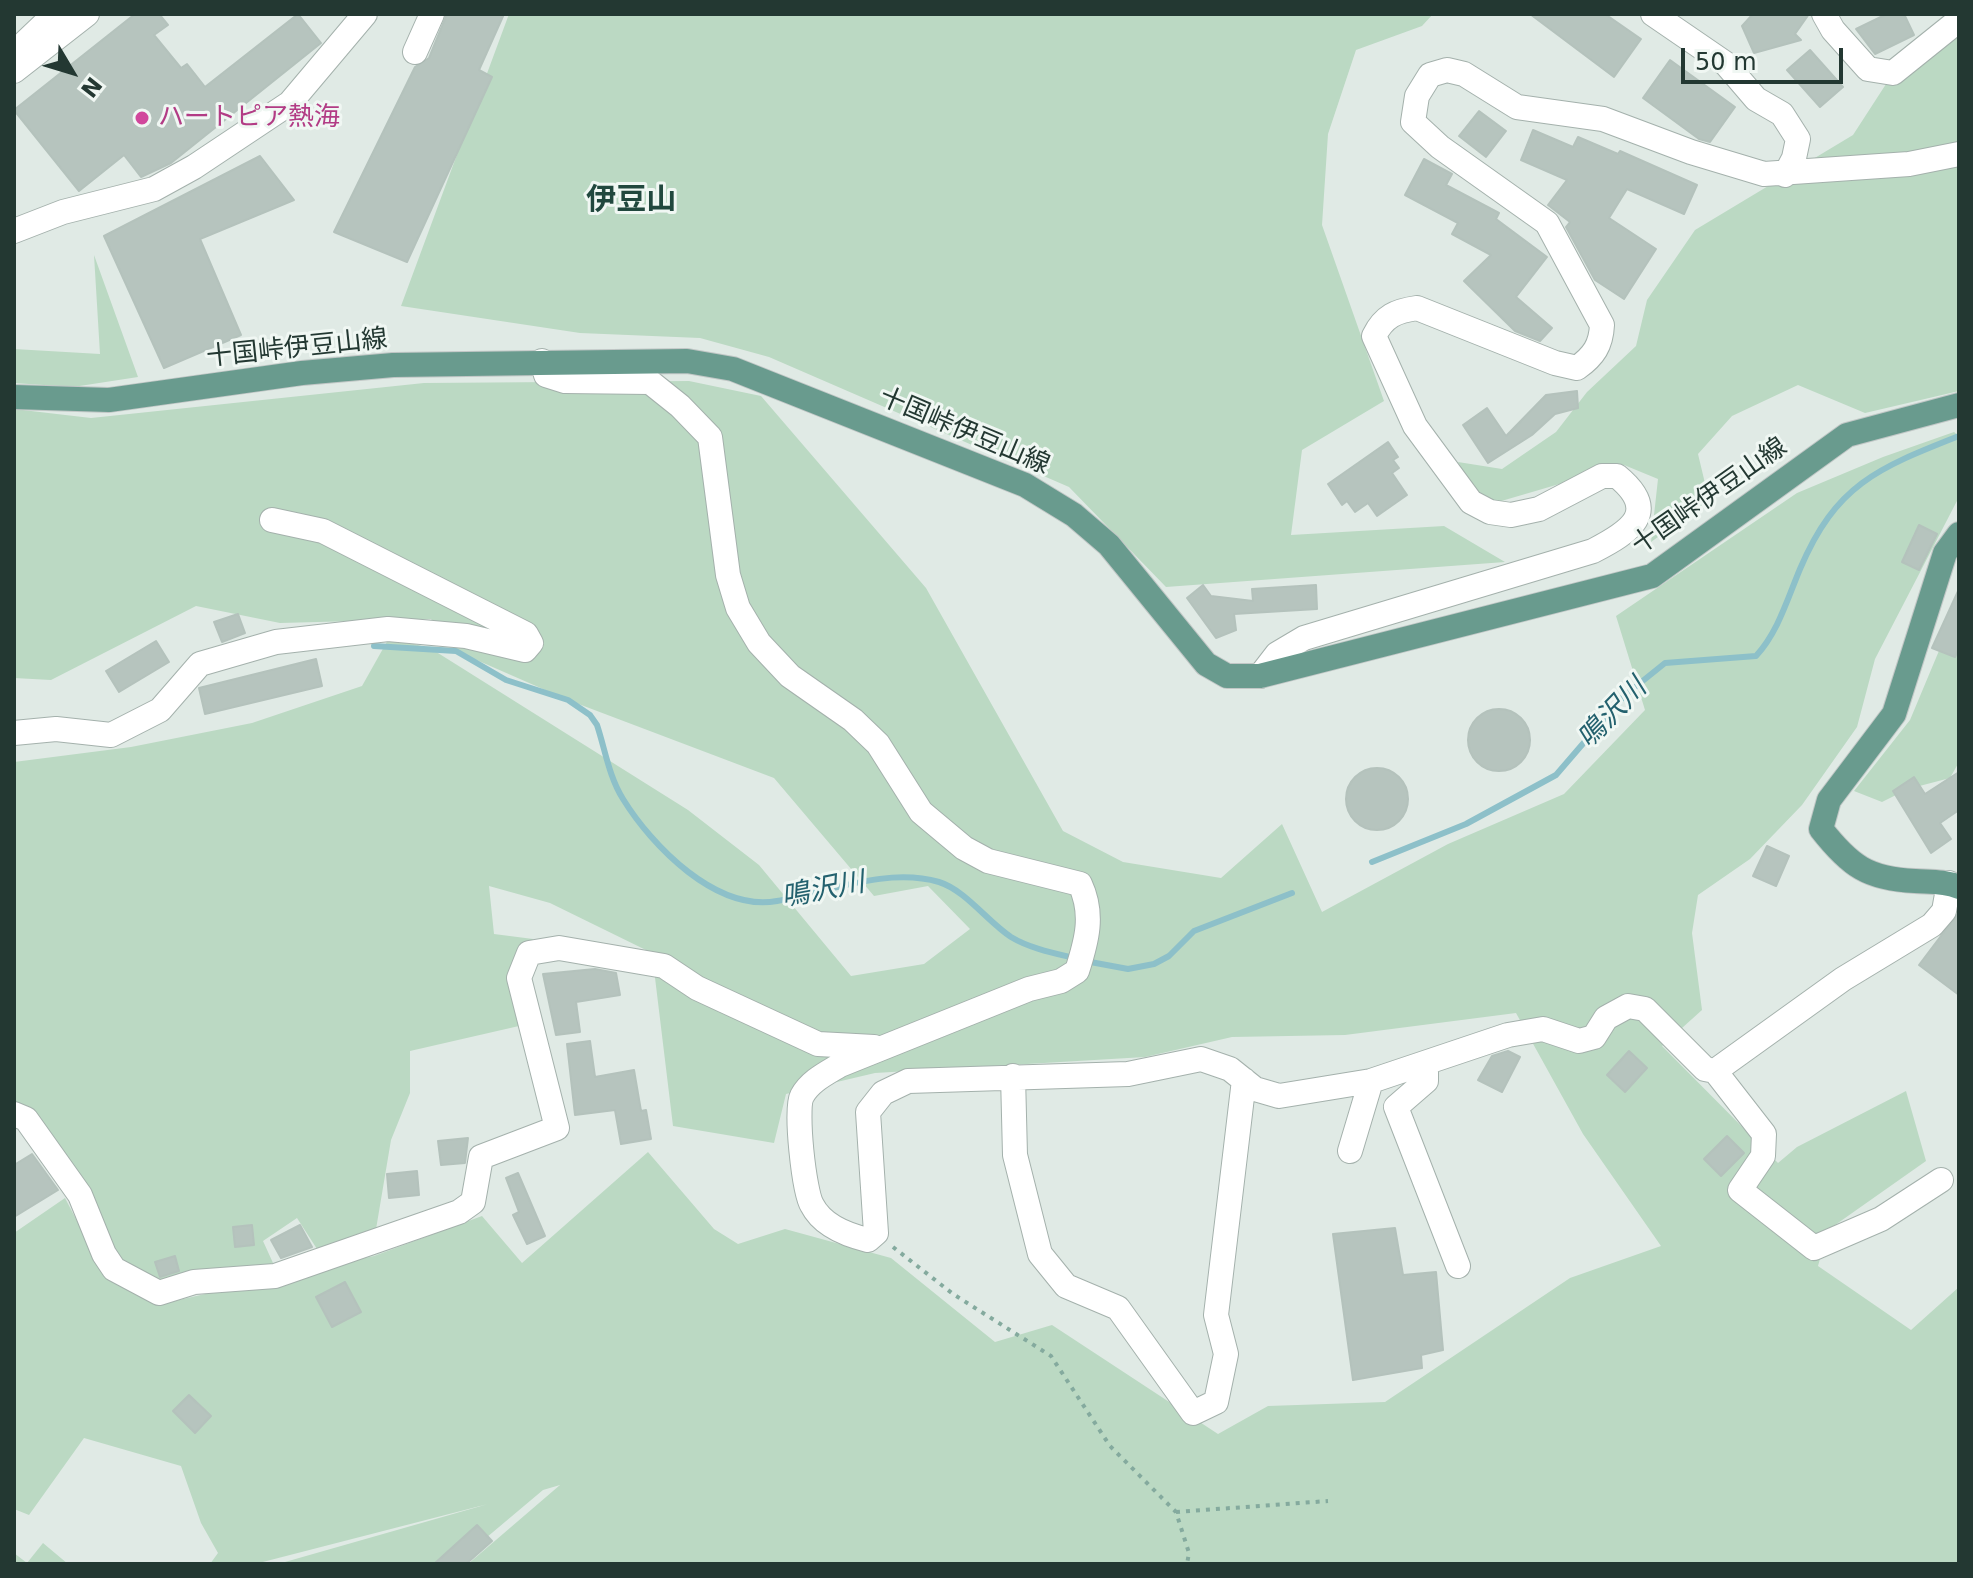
<!DOCTYPE html>
<html>
<head>
<meta charset="utf-8">
<style>
  body { margin:0 }
  #map { position:relative; width:1973px; height:1578px; overflow:hidden; background:#e0eae5; font-family:"DejaVu Sans",sans-serif }
  canvas { display:block }
  .frame { position:absolute; inset:0; border:16px solid #233832; pointer-events:none }
  .north { position:absolute; left:32px; top:32px; width:80px; height:80px; -webkit-text-stroke:6px #f0f7f3; paint-order:stroke; rotate:128deg; font-size:22px; font-weight:700; line-height:32px; text-align:center; color:#233832 }
  .north::after { content:''; display:block; margin:auto; width:28px; height:36px; background:#233832; clip-path:polygon(50% 0,100% 100%,50% 72%,0 100%) }
  .scale { position:absolute; left:1681px; top:48px; width:162px; height:36px; box-sizing:border-box; border:4px solid #233832; border-top:0; padding-left:10px; font-size:24px; line-height:28px; white-space:nowrap; color:#233832; -webkit-text-stroke:6px #f0f7f3; paint-order:stroke }
</style>
</head>
<body>
<div id="map">
<canvas width="1973" height="1578"></canvas>
<div class="frame"></div>
<div class="north">N</div>
<div class="scale">50 m</div>
</div>
<script>
const ctx = document.querySelector('canvas').getContext('2d');
ctx.lineJoin = 'round';
function fill(path, color) { ctx.fillStyle = color; ctx.fill(path, 'evenodd'); }
function strokePath(path, color, width, dash) { ctx.strokeStyle = color; ctx.lineWidth = width; ctx.lineCap = dash ? 'butt' : 'round'; ctx.setLineDash(dash || []); ctx.stroke(path); }
function label(font, color, halo, rows, align = 'center') {
  ctx.font = font + ' "DejaVu Sans","Noto Sans JP",sans-serif'; ctx.lineWidth = 6; ctx.setLineDash([]); ctx.textBaseline = 'middle'; ctx.strokeStyle = halo; ctx.fillStyle = color; for (const [text, x, y, turn = 0] of rows) {
    ctx.save(); ctx.translate(x, y); ctx.rotate((+turn || 0) * Math.PI / 180); ctx.textAlign = isNaN(turn) ? turn : align; if (halo) ctx.strokeText(text, 0, 0); ctx.fillText(text, 0, 0); ctx.restore();
  }
}
const green = new Path2D(`
  M509,14h924l-11,12 -66,24 -28,84 -6,91 62,176 -82,49 -11,85 153,-9 61,36 -339,25 -97,-100 -300,-130 -69,-19 -120,-5 -179,-27z
  M1959,14v377l-94,22 -67,-28 -66,31 -34,38 11,46 -58,42 7,-63 -34,-14 -143,42 -23,-45 44,7 54,-37 31,-40 49,-46 11,-46 48,-70 158,-95 46,-71z
  M94,255l44,122 -65,10 -59,-4v-34l86,5z
  M689,381l72,15 165,192 137,243 60,31 98,16 61,-54 40,88 126,-68 116,-50 81,-84 -29,-94 181,-123 86,-36 71,-25 5,4v61l-84,162 -18,68 -55,78 -52,54 -52,36 -6,38 10,77 -40,36 116,117 19,-16 109,-56 20,70 -98,69 -10,36 93,64 48,-43v277h-1491l92,-79 -17,5 -88,74h-177l210,-60 -233,60h-45l8,-11 -17,-30 -20,-57 -97,-28 -55,77 -15,-6v-276l51,-35 35,67 70,37 158,-36 -31,-48 -34,23 10,22 -34,15 -80,15 -42,-30 -103,-143v-358l117,-15 121,-24 110,-37 27,-48 41,10 258,162 71,55 92,111 73,-12 46,-35 -42,-43 -54,10 -100,-118 -206,-78 -112,-49 -25,-32 -151,4 -84,-17 -145,74 -37,-2v-269l77,9 333,-35zM489,886l61,17 102,50 21,173 101,17 12,-49 89,-21 270,-16 87,-20 113,-2 171,-22 67,121 78,112 -91,32 -185,124 -117,4 -50,28 -166,-109 -57,17 -104,-84 -106,-29 -47,15 -24,-15 -66,-77 -126,111 -40,-47 -108,40 -41,9 41,-24 17,-101 19,-47v-42l122,-28 -17,-49 18,-35 -39,-5z
  M1959,603v159l-9,16 -42,11 -26,13 -28,-11 56,-71z
  M43,1543l25,21h-54v-11l13,10z`);
const stream = new Path2D(`
  M374,646l82,5 50,29 62,20 22,15 7,10c8,24 12,52 26,74 29,47 93,113 154,102 51,-9 110,-34 162,-19 26,8 49,40 72,55 18,11 42,16 63,21
  M1372,862l94,-38 90,-49 68,-79 41,-33 91,-7c22,-24 31,-56 44,-87 36,-85 78,-101 159,-133
  M1085,961l43,8 26,-5 15,-8 25,-25 98,-38`);
const building = new Path2D(`
  M135,14h24l9,11 -14,10 27,33 6,-4 18,23 93,-73 23,29 -150,120 -30,14 -17,-22 -45,36 -65,-81z
  M447,14h57l-25,56 13,7 -85,185 -73,-30 81,-165 14,-9z
  M1530,14h75l36,25 -27,38z
  M1753,14h56l-14,20 6,6 -47,13 -12,-27z
  M1887,14h17l10,21 -39,19 -19,-25z
  M1810,50l33,37 -23,20 -33,-37z
  M1670,60l65,47 -25,35 -11,-3 -56,-41z
  M1479,111l27,20 -20,26 -27,-21z
  M1533,130l40,17 5,-10 40,17 2,-3 77,34 -13,29 -57,-25 -18,29 47,31 -32,50 -29,-19 -29,-53 4,-5 -22,-17 19,-25 -46,-20z
  M260,156l34,44 -94,39 41,96 -77,33 -60,-132z
  M1424,159l28,15 -6,11 53,28 -3,6 51,38 -31,40 36,31 -12,13 -25,-10 -51,-50 27,-26 -39,-21 6,-11 -53,-28z
  M1577,391l1,17 -23,6 -23,21 -44,28 -25,-38 24,-17 19,28 40,-41z
  M1388,442l10,15 -5,3 6,8 -7,5 15,22 -30,21 -9,-13 -13,9 -8,-11 -5,4 -14,-21z
  M1919,525l18,9 -18,36 -17,-8z
  M1203,585l8,11 42,5 -1,-12 64,-4 1,24 -83,5 2,16 -20,8 -29,-40z
  M1959,589v59l-4,9 -23,-9z
  M238,614l7,19 -23,9 -8,-20z
  M156,641l13,21 -50,30 -13,-21z
  M316,659l6,27 -117,28 -6,-26z
  M1468 740a31 31 0 1 1 62 0a31 31 0 1 1-62 0Z
  M1346 799a31 31 0 1 1 62 0a31 31 0 1 1-62 0Z
  M1959,772v38l-19,13 11,16 -20,14 -38,-62 21,-14 11,17z
  M1767,846l22,10 -13,30 -23,-10z
  M1959,912v83l-40,-30z
  M595,969l21,4 4,22 -44,7 4,30 -24,3 -13,-61z
  M590,1041l5,36 39,-7 7,41 5,-1 5,29 -30,5 -6,-34 -40,5 -8,-71z
  M1508,1051l12,6 -18,35 -24,-12 14,-24z
  M1629,1051l18,17 -22,24 -18,-17z
  M1727,1136l17,17 -23,23 -17,-17z
  M468,1138l-3,25 -24,2 -3,-24z
  M32,1154l26,36 -44,27v-52z
  M417,1171l2,24 -30,3 -2,-24z
  M518,1173l27,63 -18,8 -14,-29 6,-3 -13,-34z
  M252,1225l2,20 -19,2 -2,-20z
  M300,1225l12,22 -31,11 -10,-18z
  M1395,1228l8,47 33,-3 7,78 -22,5 1,13 -69,12 -20,-146z
  M175,1256l4,15 -19,6 -5,-15z
  M345,1282l16,30 -29,15 -16,-30z
  M189,1395l22,21 -16,17 -22,-22z
  M477,1525l15,16 -26,23h-32z`);
const path = new Path2D(`
  M893,1247l60,47 98,62 59,90 66,66 13,41 -2,11
  M1176,1512l152,-11`);
const minor = new Path2D(`
  M1653,14l73,50 30,35 26,15 16,25 -4,19 -9,17
  M1824,14l9,16 35,39 25,4 66,-53
  M415,52l17,-38
  M14,53l41,-39
  M14,71l73,-57
  M14,231l49,-19 91,-23 40,-22 96,-64 75,-89
  M542,361l4,14 19,6 85,1 30,24 30,31 18,138 10,33 21,35 31,33 63,44 25,24 43,68 43,36 24,13 92,23c14,30 7,56 -3,87l-16,10 -32,8 -189,76c-13,8 -30,16 -38,31 -7,13 2,96 10,109 10,20 35,30 56,35l8,-7 -8,-121 15,-19 25,-12 220,-7 73,-15 29,10 25,20 24,7 92,-15 137,-46 35,-6 36,12 15,-4 12,-19 22,-12 17,3 60,60 10,2 128,-92 89,-54 12,-14 5,-28
  M1260,676l17,-22 27,-16 289,-87c37,-19 68,-39 24,-75h-15l-63,33 -28,6 -21,-3 -19,-10 -56,-76 -41,-90c10,-20 22,-25 43,-28l138,55 22,5c17,-12 24,-23 25,-43l-55,-102 -107,-76 -27,-25 4,-26 13,-21 17,-5 17,4 53,33 86,12 88,33 73,22 145,-10 50,-10
  M14,733l42,-4 55,6 49,-25 40,-46 76,-22 112,-13 78,7 59,14 6,-7 -5,-9 -203,-103 -51,-11
  M1426,1063v18l-30,26 62,159
  M1715,1071l49,63 -1,22 -23,34 74,58 67,-29 60,-39
  M1013,1076l2,79 25,99 26,32 52,22 75,105 23,-11 10,-48 -10,-39 28,-235
  M14,1114l12,5 54,76 24,59 10,15 45,24 35,-11 81,-6 184,-64 14,-10 8,-45 76,-29 -38,-150 10,-25 30,-5 105,18 33,22 121,56 56,3
  M1350,1151l21,-70`);
const major = new Path2D(`
  M14,397l95,3 193,-27 91,-8 294,-4 46,8 292,116 49,30 35,30 97,119 21,12h33l392,-100 195,-141 112,-30
  M1959,534l-14,19 -51,161 -65,86 -8,29c29,37 47,50 94,52 15,1 30,0 44,6`);
const markers = [
  [142,118,8,"#d1479c"]
];
const hotelNames = [
  ["ハートピア熱海",158,118]
];
const streetNames = [
  ["十国峠伊豆山線",297,349,-6],
  ["十国峠伊豆山線",964,432,23],
  ["十国峠伊豆山線",1710,497,-35]
];
const waterNames = [
  ["鳴沢川",1613,714,-46],
  ["鳴沢川",823,891,-11]
];
const quarterNames = [
  ["伊豆山",631,201]
];
fill(green, '#bbd9c3');
strokePath(stream, '#8dc0c9', 6);
fill(building, '#b6c4be');
strokePath(building, '#b4c2bc', 2);
strokePath(minor, '#a4b1ac', 26);
strokePath(major, '#c1c7c6', 26);
strokePath(path, '#84aa9e', 4, [4, 6]);
strokePath(minor, '#fff', 24);
strokePath(major, '#699b8e', 24);
for (const [x, y, r, color] of markers) { const dot = new Path2D(); dot.arc(x, y, r, 0, 2 * Math.PI); ctx.fillStyle = color; ctx.fill(dot); strokePath(dot, '#f0f7f3', 3); }
label('26px', '#b23c85', '#f0f7f3', hotelNames, 'left');
label('26px', '#233832', '#f0f7f3', streetNames);
label('italic 28px', '#23616e', '#f0f7f3', waterNames);
label('bold 30px', '#21483e', '#f0f7f3', quarterNames);
</script>
</body>
</html>
